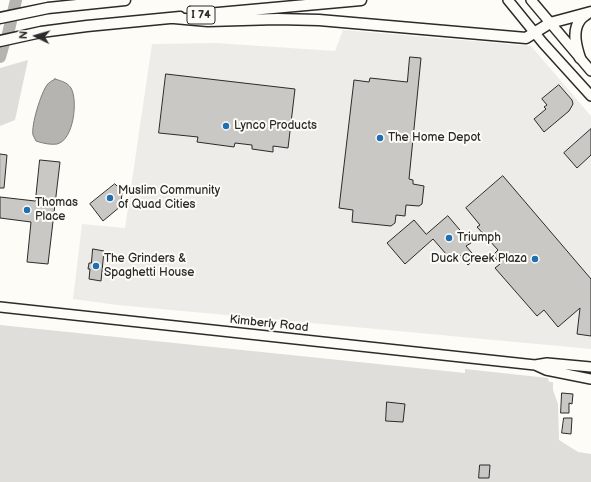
<!DOCTYPE html>
<html>
<head>
<meta charset="utf-8">
<style>
  body { margin:0 }
  #map { position:relative; width:591px; height:482px; overflow:hidden; background:#fdfcf7; font-family:"Balsamiq Sans",sans-serif }
  canvas { display:block }
  .north { position:absolute; left:16px; top:16px; width:40px; height:40px; -webkit-text-stroke:3px #fdfcf7; paint-order:stroke; rotate:275deg; font-size:11px; font-weight:700; line-height:16px; text-align:center; color:#2b2b2b }
  .north::after { content:''; display:block; margin:auto; width:14px; height:18px; background:#2b2b2b; clip-path:polygon(50% 0,100% 100%,50% 72%,0 100%) }
</style>
</head>
<body>
<div id="map">
<canvas width="591" height="482"></canvas>
<div class="north">N</div>
</div>
<script>
const ctx = document.querySelector('canvas').getContext('2d');
ctx.lineJoin = 'round';
function fill(path, color) { ctx.fillStyle = color; ctx.fill(path, 'evenodd'); }
function strokePath(path, color, width, dash) { ctx.strokeStyle = color; ctx.lineWidth = width; ctx.lineCap = dash ? 'butt' : 'round'; ctx.setLineDash(dash || []); ctx.stroke(path); }
function label(font, color, halo, rows, align = 'center') {
  ctx.font = font + ' "Balsamiq Sans",sans-serif'; ctx.lineWidth = 4; ctx.setLineDash([]); ctx.textBaseline = 'middle'; ctx.strokeStyle = halo; ctx.fillStyle = color; for (const [text, x, y, turn = 0] of rows) {
    ctx.save(); ctx.translate(x, y); ctx.rotate((+turn || 0) * Math.PI / 180); ctx.textAlign = isNaN(turn) ? turn : align; if (halo) ctx.strokeText(text, 0, 0); ctx.fillText(text, 0, 0); ctx.restore();
  }
}
const built = new Path2D(`
  M343,30l188,16 60,70v233l-473,-44 -45,-6 9,-75 43,4 27,-184 63,-1 120,8z`);
const green = new Path2D(`
  M28,60l-13,60 -15,6v-58z
  M0,325l465,48v-4l83,9 1,4h4v8l5,14 1,36 19,12 13,2v28h-591z`);
const water = new Path2D(`
  M55,79c6,2 12,3 16,9 7,12 3,52 -14,56 -7,1 -15,-1 -21,-3 -1,-2 -2,-4 -3,-6 -2,-10 8,-42 14,-50 2,-3 5,-4 8,-6z`);
const river = new Path2D(`
  M0,57l4,-14 3,-5 9,-38`);
const building = new Path2D(`
  M410,57l11,1 -12,121 4,1v4l11,2 -2,18 -3,2 -13,-1 -1,11 -9,-1 -1,8 -4,3 -39,-4 1,-12 -14,-2 15,-128 15,2 1,-4 37,4z
  M166,74l129,15 -7,59 -15,-2v6l-21,-3v-4l-17,-2 -1,4 -37,-5 1,-5 -39,-4z
  M559,85l13,15 1,4 -4,7 -25,21 -10,-13 12,-10 -2,-2 3,-2 -5,-6z
  M591,129v26l-14,13 -13,-15z
  M0,154l7,1 -3,33h-4z
  M40,160l20,2 -12,102 -21,-2 4,-40 -31,-4v-21l35,4z
  M503,176l88,103v57l-14,-2 3,-26 -22,19 -14,-17 -7,6 -42,-48 5,-4 -7,-9 5,-5 -21,-23 3,-2 -14,-17z
  M115,184l7,7 -1,15 -18,15 -13,-17z
  M448,216l23,27 -5,3 10,12 -8,7 -8,-10 -7,7 -20,-23 -28,25 -18,-21 27,-23 12,14z
  M93,249l11,2 -3,30 -12,-2 1,-10h-2l1,-6h2z
  M562,393l11,1 -1,10 -3,-1v10h-8z
  M387,402l18,2 -2,18 -17,-1z
  M564,418h8l-1,16 -9,-1z
  M480,465h10l-1,13h-10z`);
const major = new Path2D(`
  M508,0l35,43 48,53
  M531,0l60,71
  M0,307l535,58 12,-2 44,4
  M535,365l11,5 45,9`);
const highway = new Path2D(`
  M196,15l165,-15
  M0,18l48,-10 77,-8
  M174,18l34,3 69,-2 42,1 207,18 24,-15 41,-11
  M0,41l41,-9 46,-6 93,-9
  M580,58c-4,-12 -8,-27 0,-38 2,-3 6,-5 8,-7`);
const markers = [
  [226,126,4,"#1f6fb2"],
  [380,138,4,"#1f6fb2"],
  [110,198,4,"#1f6fb2"],
  [27,210,4,"#1f6fb2"],
  [449,238,4,"#1f6fb2"],
  [535,259,4,"#1f6fb2"],
  [96,266,4,"#1f6fb2"]
];
const shields = [
  [201,15,28]
];
const shieldNames = [
  ["I 74",201,15]
];
const poiNames = [
  ["Lynco Products",234,126],
  ["The Home Depot",388,138],
  ["Muslim Community",118,191],
  ["of Quad Cities",118,205],
  ["Thomas",35,203],
  ["Place",35,217],
  ["Triumph",457,238],
  ["The Grinders &",104,259],
  ["Spaghetti House",104,273],
  ["Duck Creek Plaza",527,259,"right"]
];
const streetNames = [
  ["Kimberly Road",269,324,6]
];
fill(built, '#edece8');
fill(green, '#dfdeda');
fill(water, '#b5b4b1');
strokePath(water, '#7e7d7b', 1);
strokePath(river, '#b5b4b1', 12);
fill(building, '#c9c8c4');
strokePath(building, '#2b2b2b', 1);
strokePath(major, '#2b2b2b', 12);
strokePath(highway, '#2b2b2b', 13);
strokePath(major, '#fdfcf7', 9);
strokePath(highway, '#fdfcf7', 10);
for (const [x, y, r, color] of markers) { const dot = new Path2D(); dot.arc(x, y, r, 0, 2 * Math.PI); ctx.fillStyle = color; ctx.fill(dot); strokePath(dot, '#fdfcf7', 1.5); }
for (const [x, y, w] of shields) { const box = new Path2D(); box.roundRect(x - w / 2, y - 9, w, 18, 3); ctx.fillStyle = '#fdfcf7'; ctx.fill(box); strokePath(box, '#2b2b2b', 1); }
label('bold 11px', '#2b2b2b', null, shieldNames);
label('12px', '#2b2b2b', '#fdfcf7', poiNames, 'left');
label('12px', '#2b2b2b', '#fdfcf7', streetNames);
</script>
</body>
</html>
